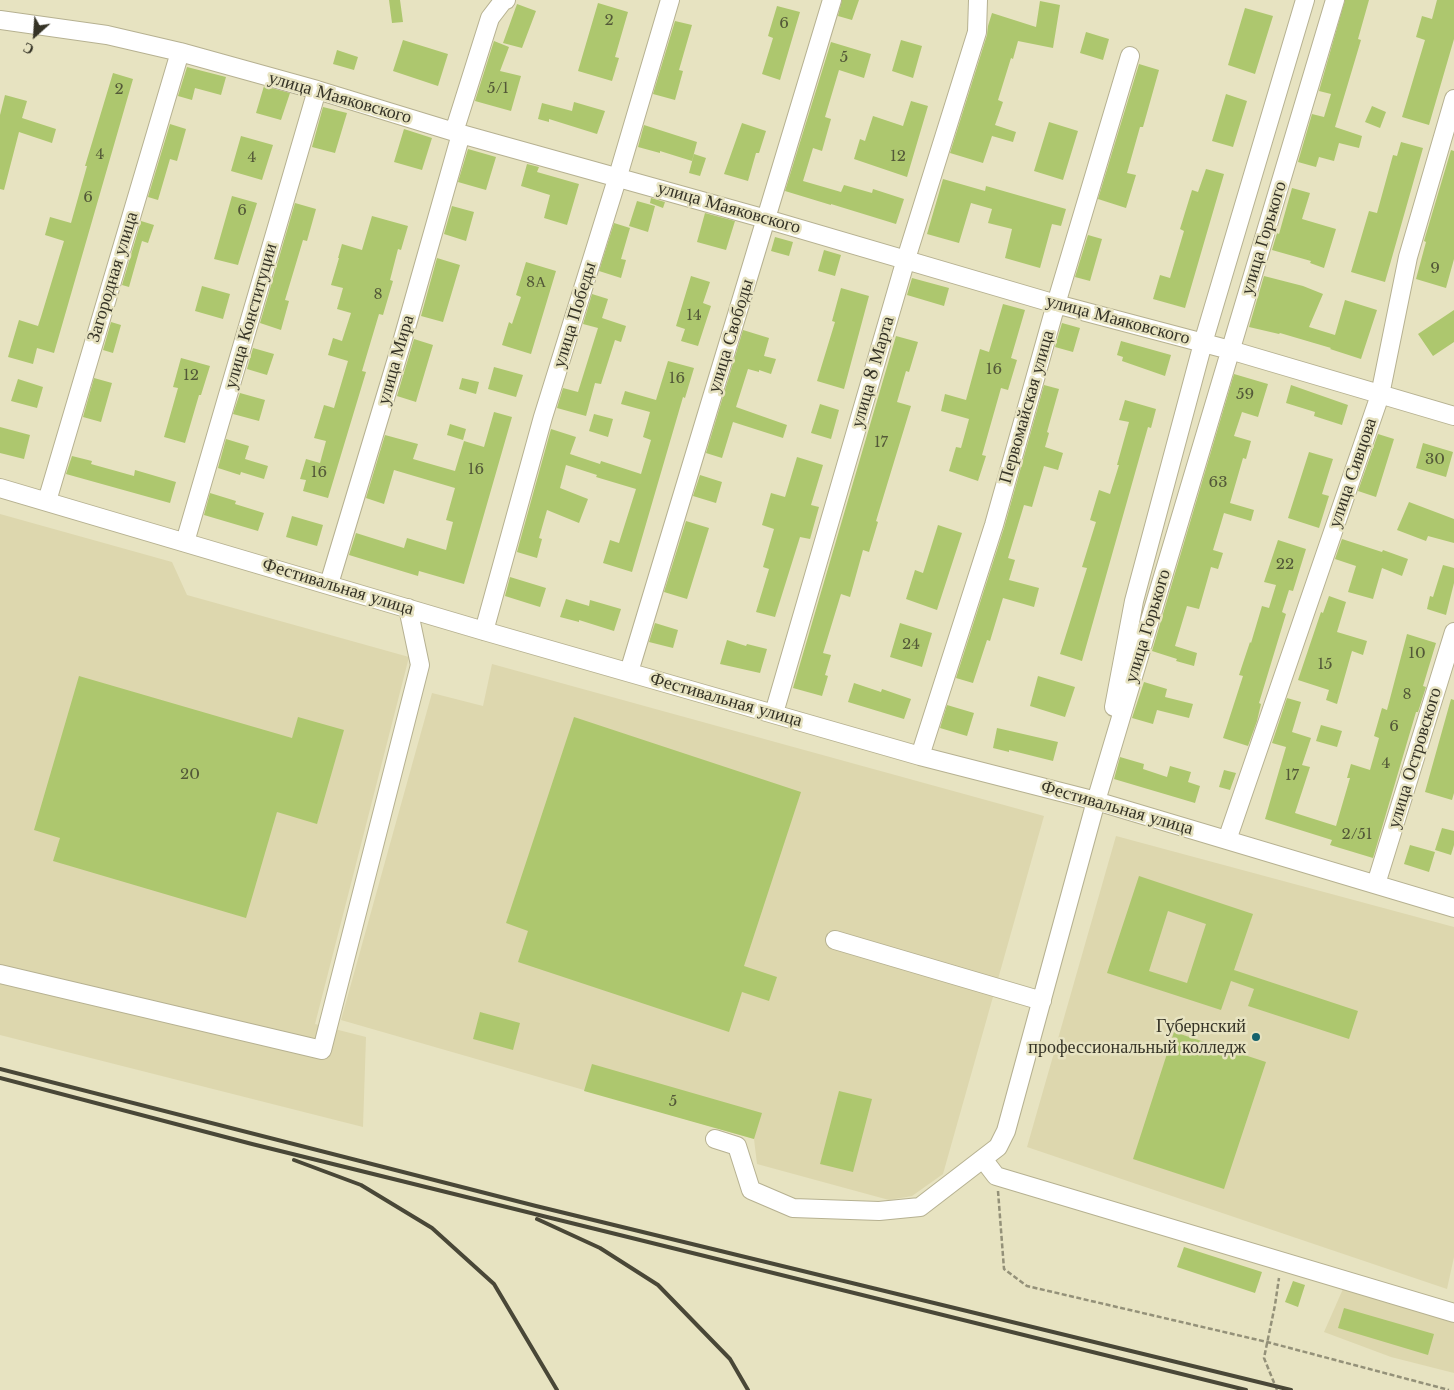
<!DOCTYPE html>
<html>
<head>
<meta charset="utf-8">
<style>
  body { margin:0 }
  #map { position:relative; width:1454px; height:1390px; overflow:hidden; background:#e7e3c1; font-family:"Libre Baskerville",serif }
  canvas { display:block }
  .north { position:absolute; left:10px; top:10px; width:50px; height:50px; -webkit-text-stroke:4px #e7e3c1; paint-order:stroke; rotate:206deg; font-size:14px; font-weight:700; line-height:20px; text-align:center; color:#353326 }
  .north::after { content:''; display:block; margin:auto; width:18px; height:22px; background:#353326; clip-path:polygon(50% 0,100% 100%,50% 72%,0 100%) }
</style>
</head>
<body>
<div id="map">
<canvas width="1454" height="1390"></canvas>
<div class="north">С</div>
</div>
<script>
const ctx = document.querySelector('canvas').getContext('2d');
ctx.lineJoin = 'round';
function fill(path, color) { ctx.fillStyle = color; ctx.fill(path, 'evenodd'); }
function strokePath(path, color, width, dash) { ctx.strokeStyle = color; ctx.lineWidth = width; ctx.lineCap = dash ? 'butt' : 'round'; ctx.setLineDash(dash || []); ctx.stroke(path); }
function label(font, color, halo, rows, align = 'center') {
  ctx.font = font + ' "Libre Baskerville",serif'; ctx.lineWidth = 5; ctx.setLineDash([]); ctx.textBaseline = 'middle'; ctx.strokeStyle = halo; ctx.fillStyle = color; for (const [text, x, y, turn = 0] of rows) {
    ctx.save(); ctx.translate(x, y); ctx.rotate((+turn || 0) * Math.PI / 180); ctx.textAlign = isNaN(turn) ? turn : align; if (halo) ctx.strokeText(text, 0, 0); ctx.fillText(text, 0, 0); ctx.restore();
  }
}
const built = new Path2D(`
  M0,514l172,48 15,33 222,62 -94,367 51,13 -3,90 -363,-92z
  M492,664l552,152 -101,358 -31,22 -23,4 -132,-36 -3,-25 -413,-119 91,-327 51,13z
  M1116,836l338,91v330l-7,32 -420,-142z
  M1350,1273l104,32v68l-63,-16 -67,-25z`);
const building = new Path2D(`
  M389,0h11l3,22 -11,1z
  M842,0h17l-7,20 -14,-4z
  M1345,0h24l-11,39 3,1 -26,87 27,9 -3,12 -20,-5 -5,18 -15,-4 -3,10 -18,-5 14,-48 12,3 7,-23 -12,-3z
  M1437,0h17v39l-25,86 -27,-8 23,-77 -9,-3 6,-21 10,3z
  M1040,1l20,4 -7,43 -35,-7 -5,18 -2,-1 -13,42 5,2 -8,23 21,7 -3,10 -21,-6 -9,27 -33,-10 37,-118 1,-9 4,-13 44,14z
  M598,3l30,9 -13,45 4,1 -7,23 -34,-10z
  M517,4l19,7 -14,37 -19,-5z
  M777,6l23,6 -20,68 -18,-6 11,-36 -5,-2z
  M1245,8l28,8 -18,58 -27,-9z
  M675,21l17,4 -13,45 4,1 -8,29 -22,-6z
  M1086,32l23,7 -6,21 -23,-7z
  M403,40l45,14 -10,32 -45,-15z
  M901,40l21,6 -9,32 -21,-7z
  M494,41l15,6 -9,24 21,5 -10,35 -36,-10z
  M831,42l40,12 -7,24 -25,-8 -14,47 6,2 -9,32 -9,-3 -10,33 38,11 3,-7 28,8 1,-4 31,10 -8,25 -65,-20v1l-46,-14z
  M337,50l21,7 -4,13 -21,-6z
  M1139,64l20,6 -16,57h-3l-13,46 9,2 -10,33 -28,-9z
  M187,67l39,10 -5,18 -26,-7 -3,12 -14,-4z
  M113,73l20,6 -79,274 -17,-5 -4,16 -25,-7 11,-37 19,6 3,-9 23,-76 -19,-6 5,-18 21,6 16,-57h-2z
  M264,86l26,7 -9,27 -25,-7z
  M1226,94l21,7 -14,46 -21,-6z
  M5,95l22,6 -5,17 34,11 -4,14 -33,-11 -15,58 -4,-1v-74z
  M911,101l17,5 -21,71 -53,-18 6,-20 5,2 8,-25 30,10z
  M574,102l31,9 -8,23 -48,-15v3l-11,-3 4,-16 30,8z
  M1372,106l14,6 -6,16 -15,-6z
  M323,107l24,6 -12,40 -23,-6z
  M1049,122l29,9 -15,49 -29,-9z
  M742,123l24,8 -7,22h-3l-8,28 -24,-7z
  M170,124l16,5 -9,32 -7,-2 -12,41 -10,-3z
  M644,125l53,17 -5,19 -32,-10v2l-22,-6z
  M404,129l28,9 -10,32 -28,-8z
  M241,136l32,9 -11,35 -31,-9z
  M1401,142l22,6 -38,134 -34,-10 18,-61 8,2 16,-58 4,1z
  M468,149l28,8 -10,33 -28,-8z
  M1451,150l3,1v108l-8,29 -30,-9 10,-37 -2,-1z
  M694,154l12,4 -6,18 -11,-3z
  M527,164l12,3 -2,5 42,12 -12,41 -23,-7 6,-23 -29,-9z
  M1206,169l18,5 -39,134 -32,-9 7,-24 10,3 14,-47 -4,-2 12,-39 6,2z
  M943,179l42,12 1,-5 80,23 -5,17 -9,-2 -12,44 -35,-10 7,-29 -24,-6 4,-14 -21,-6 -12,40 -32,-9z
  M1292,188l18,5 -8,26 34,10 -12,39 -14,-5 1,-2 -39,-11 5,-17 2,1z
  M232,196l25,7 -19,62 -24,-6z
  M651,198l14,4 -2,6 -13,-5z
  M637,201l18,5 -7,26 -19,-6z
  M295,203l21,6 -9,32 -4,-1 -18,60 4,1 -8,29 -21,-7z
  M452,206l22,6 -8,29 -22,-7z
  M705,213l30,8 -9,29 -29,-8z
  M372,216l36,10 -7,24 -3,-1 -8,31 3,1 -10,34 -4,-1 -17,57 4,1 -38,126 -25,-7 3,-11 -6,-1 6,-20 14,4 6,-22 -12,-3 10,-33 10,3 14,-47 -20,-6 5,-17 9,3 9,-28 -14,-4 6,-21 -12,-3 8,-27h-1l4,-14 20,6z
  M141,221l13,4 -6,18 -6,-2 -13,46 -7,-2z
  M614,223l16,5 -9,31 5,1 -5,18 -22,-7z
  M1088,235l14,4 -12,42 -15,-4z
  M775,237l18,5 -4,14 -18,-5z
  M824,250l17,5 -6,21 -17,-5z
  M437,258l23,7 -17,57 -22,-6z
  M526,262l30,9 -25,83 -29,-9 7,-23 3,2 9,-27 -5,-2z
  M691,276l19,6 -7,21 8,3 -13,40 -17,-5 4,-12 -9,-3z
  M1264,276l39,10 20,8 -14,33 26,8 10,-35 32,10 -16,49 -31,-10 1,-1 -51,-15 -1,1 -30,-7z
  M912,278l37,10 -5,18 -37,-11z
  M202,286l28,8 -7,25 -28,-8z
  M841,288l28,8 -25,93 -27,-8 18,-59 -3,-1z
  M592,294l16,5 -6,19 24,8 -5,16 -6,-2 -14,44 -6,-1 -9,33 -29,-8 6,-20 15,4 20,-64 -15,-4z
  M1003,304l22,6 -14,48 6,2 -9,30 -7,-2 -19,67 4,1 -8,25 -29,-10 7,-24 5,1 8,-29 -28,-8 4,-17 21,6 14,-51 9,3z
  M1454,310v32l-21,14 -15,-22z
  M111,322l10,3 -8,28 -10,-3z
  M1062,323l18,5 -7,24 -18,-5z
  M743,330l26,8 -5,18 12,3 -5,15 -12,-4v2l-11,-3 -12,38 51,18 -4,13 -50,-16 -11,36 -16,-5z
  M896,336l22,6 -9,30 -3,-1 -9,31 14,4 -35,115 2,1 -9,30 -6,-2 -13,47 -9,-3 -18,59 8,2 -6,20 3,1 -6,20 -29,-8z
  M414,339l19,6 -17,57 -19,-6z
  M1121,341l50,14 -6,21 -43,-15 1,-4 -6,-2z
  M253,348l21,6 -7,21 -20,-6z
  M181,358l29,8 -9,29h-2l-14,48 -21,-6 14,-49 -5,-1z
  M668,361l26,7 -9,30 -2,-1 -51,175 -29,-9 7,-23 9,3 17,-54 -40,-12 1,-2 -31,-10 -6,23 28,11 -9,24 -32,-13 -8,28 3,1 -5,19 -20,-6 34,-123 25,8 -6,17 30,10 1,-3 40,13 10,-34 -8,-3 7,-25 -29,-8 4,-13 31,9z
  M494,367l29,8 -7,22 -28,-8z
  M1234,374l34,10 -10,33 -16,-5 -8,24 17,5 -5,18 -3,-1 -13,45 24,7 -3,11 -27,-8 -11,37 10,3 -5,16 -7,-2 -12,42 -12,-3 -12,40 22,7 -3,13 -18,-5 1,-2 -25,-8z
  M94,378l18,5 -11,39 -18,-5z
  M462,378l17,4 -3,12 -17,-5z
  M18,379l25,8 -6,21 -26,-7z
  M1044,385l15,4 -12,43 2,1 -4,14 18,6 -5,17 -14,-4 -12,41 -8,-2 -16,53 7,2 -6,20 30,8 -5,19 -31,-9 -13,43 -3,-1 -14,43 -17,-5 48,-150z
  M1291,385l57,20 -6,20 -28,-9 1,-4 -29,-9z
  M240,393l25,7 -6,21 -26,-7z
  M1125,400l31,9 -5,19 -3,-1 -66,234 -22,-7 27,-86 -5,-1 14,-45 -6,-2 9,-30 11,4 9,-29h-2l12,-43 -10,-2z
  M820,404l19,6 -8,29 -20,-6z
  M494,412l18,5 -48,167 -45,-13 -1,5 -69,-21 7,-22 48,15 3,-10 39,12 7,-28 -7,-2 9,-32 -61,-18 -10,34 -18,-6 19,-63 33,9 -5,15 42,12 9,-30 20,6z
  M594,414l19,5 -5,18 -19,-6z
  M450,424l16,5 -3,11 -16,-5z
  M0,427l30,8 -6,24 -24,-6z
  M1378,434l16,5 -18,58 -18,-6z
  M226,439l23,7 -4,13 23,7 -4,13 -23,-7 -1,3 -22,-7z
  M1423,443l30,9 -7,25 -30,-9z
  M1309,452l24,7 -11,35 7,2 -10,32 -31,-10z
  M72,456l20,5 -1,3 43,12 1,-6 41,12 -6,21 -104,-29z
  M797,457l26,8 -12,40 8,2 -9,32 -10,-2 -25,80 -19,-5 13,-43 -6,-2 11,-38 -12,-4 9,-32 14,4z
  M700,475l22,7 -6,21 -23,-7z
  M210,493l26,8 -1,3 29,9 -6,18 -54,-16z
  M1409,502l45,17v24l-26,-7 -2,5 -29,-11z
  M292,516l31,9 -6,21 -31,-9z
  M686,521l23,7 -22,71 -23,-7z
  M938,525l24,8 -25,77 -31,-11 9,-29 8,3z
  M1342,539l40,13 1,-2 25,9 -6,17 -20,-8 -9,31 -25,-7 8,-26 -21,-7z
  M1278,540l28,9 -13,42 -4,-1 -7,22 4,2 -27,89 2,1 -4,17 -9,25 -25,-8 20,-62 -4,-1 11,-33 1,1 11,-37 7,2 7,-23 -12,-3z
  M1443,565l11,3v15l-8,32 -19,-6 3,-13 3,1z
  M510,577l36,11 -6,19 -35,-11z
  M1329,596l17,6 -9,30 30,9 -4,14 -11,-4 -15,53 -11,-4 3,-10 -31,-10 23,-68 2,1z
  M566,599l23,7 1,-6 31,9 -7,22 -35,-11v2l-19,-5z
  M655,623l23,7 -5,18 -24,-6z
  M900,623l32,10 -10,34 -32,-10z
  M1407,634l29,9 -13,43 3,1 -8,25h-2l-43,146 -43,-13 2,-5 -67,-21 21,-72 -14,-4 15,-45 14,4 -9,30 19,6 -9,27 8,2 -15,46 41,13 14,-48h-3l4,-14 19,6 9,-32 -5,-2 8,-28 5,2z
  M727,640l19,6 1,-2 20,5 -7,24 -40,-9z
  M79,676l213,62 6,-21 46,13 -27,94 -40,-12 -31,106 -193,-57 7,-23 -26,-8z
  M1038,676l37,11 -10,30 -35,-11z
  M1144,682l23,7 -2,8 28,7 -4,14 -32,-8 -4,14 -21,-6z
  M854,683l27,9 1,-3 29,10 -7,20 -56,-17z
  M1451,699l3,1v93l-2,7 -27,-8z
  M947,705l27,8 -7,23 -27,-8z
  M574,717l227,75 -57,174 33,11 -8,24 -27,-9 -13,40 -211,-70 10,-31 -22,-8z
  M1321,725l21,6 -5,16 -21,-6z
  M997,728l61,14 -5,19 -44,-11v2l-16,-4z
  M1120,757l24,7 -1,5 24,8 3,-11 21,6 -3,10 12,4 -5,17 -81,-24z
  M1224,770l12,3 -6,17 -11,-3z
  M1442,828l12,3v14l-3,10 -16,-5z
  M1410,845l25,7 -6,20 -25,-8z
  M1139,876l114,38 -19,56 124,41 -9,28 -101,-33 6,-17 -23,-8 -10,29 -114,-37zM1168,911l38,13 -19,59 -38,-12z
  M480,1012l40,11 -7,27 -40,-11z
  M1174,1032l92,30 -42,127 -91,-30z
  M592,1064l170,49 -8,26 -170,-48z
  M839,1091l33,8 -19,73 -33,-8z
  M1184,1247l78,25 -7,21 -78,-26z
  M1293,1281l12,4 -7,22 -13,-5z
  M1344,1308l90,26 -6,21 -90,-27z`);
const path = new Path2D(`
  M998,1191l6,78 23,17 240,56 182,48
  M1277,1390l-13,-32 11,-53 4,-27`);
const minor = new Path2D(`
  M0,20l107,15 73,17 137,38 144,44 305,85 290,85 174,46 224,66
  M454,132l36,-114 13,-17 3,-1
  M0,488l484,143 436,125 176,45 358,107
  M47,501l133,-449
  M185,542l132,-452
  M329,584l73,-242 59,-208
  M484,631l59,-214 75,-241 52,-176
  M629,672l203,-672
  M1114,707l20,-106 69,-258 102,-343
  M774,713l132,-454 71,-227 1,-32
  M920,756l74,-231 62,-221 74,-248
  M1227,840l153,-445 28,-138 46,-158
  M1376,884l78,-252
  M835,940l207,61
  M0,974l322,76 98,-385 -12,-57
  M715,1139l22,7 14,44 42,18 86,3 41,-4 78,-60 8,-16 90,-330 239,-801
  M983,1159l13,17 458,137`);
const rail = new Path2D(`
  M0,1069l536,137 755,184
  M0,1078l252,66 994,246
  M294,1160l67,25 71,43 62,56 63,106
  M537,1219l63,29 58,37 72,74 18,31`);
const markers = [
  [1256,1037,5,"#15626c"]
];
const numberNames = [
  ["2",609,21],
  ["6",784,24],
  ["5",844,58],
  ["5/1",498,89],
  ["2",119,90],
  ["4",100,155],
  ["12",898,157],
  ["4",252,158],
  ["6",88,198],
  ["6",242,211],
  ["9",1435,269],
  ["8А",536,283],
  ["8",378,295],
  ["14",694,316],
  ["16",994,370],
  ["12",191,376],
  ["16",677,379],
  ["59",1245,395],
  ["17",881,443],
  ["30",1435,460],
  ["16",476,470],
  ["16",319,473],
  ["63",1218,483],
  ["22",1285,565],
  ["24",911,645],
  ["10",1417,654],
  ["15",1325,665],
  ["8",1407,695],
  ["6",1394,727],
  ["4",1386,764],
  ["20",190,775],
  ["17",1292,776],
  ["2/51",1357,835],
  ["5",673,1102]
];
const streetNames = [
  ["улица Маяковского",340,98,16],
  ["улица Маяковского",729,208,16],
  ["улица Горького",1264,238,-73],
  ["Загородная улица",113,277,-73],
  ["улица Победы",575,315,-73],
  ["улица Конституции",251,316,-74],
  ["улица Маяковского",1118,320,15],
  ["улица Свободы",731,336,-73],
  ["улица Мира",396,360,-74],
  ["улица 8 Марта",873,372,-74],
  ["Первомайская улица",1027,407,-74],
  ["улица Сивцова",1353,473,-71],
  ["Фестивальная улица",338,587,17],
  ["улица Горького",1148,626,-73],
  ["Фестивальная улица",726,700,16],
  ["улица Островского",1415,758,-73],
  ["Фестивальная улица",1117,808,16]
];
const poiNames = [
  ["Губернский",1246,1027],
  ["профессиональный колледж",1246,1048]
];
fill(built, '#ddd7ae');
fill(building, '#adc76e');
strokePath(minor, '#b6b191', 20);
strokePath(path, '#949179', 2.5, [5, 2.5]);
strokePath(minor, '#fff', 18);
strokePath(rail, '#494737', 4);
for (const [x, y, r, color] of markers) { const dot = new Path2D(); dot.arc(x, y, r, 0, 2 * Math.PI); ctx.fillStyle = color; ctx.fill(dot); strokePath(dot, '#e7e3c1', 2); }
label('15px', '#535838', null, numberNames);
label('18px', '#353326', '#e7e3c1', streetNames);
label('18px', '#353326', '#e7e3c1', poiNames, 'right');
</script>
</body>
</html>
